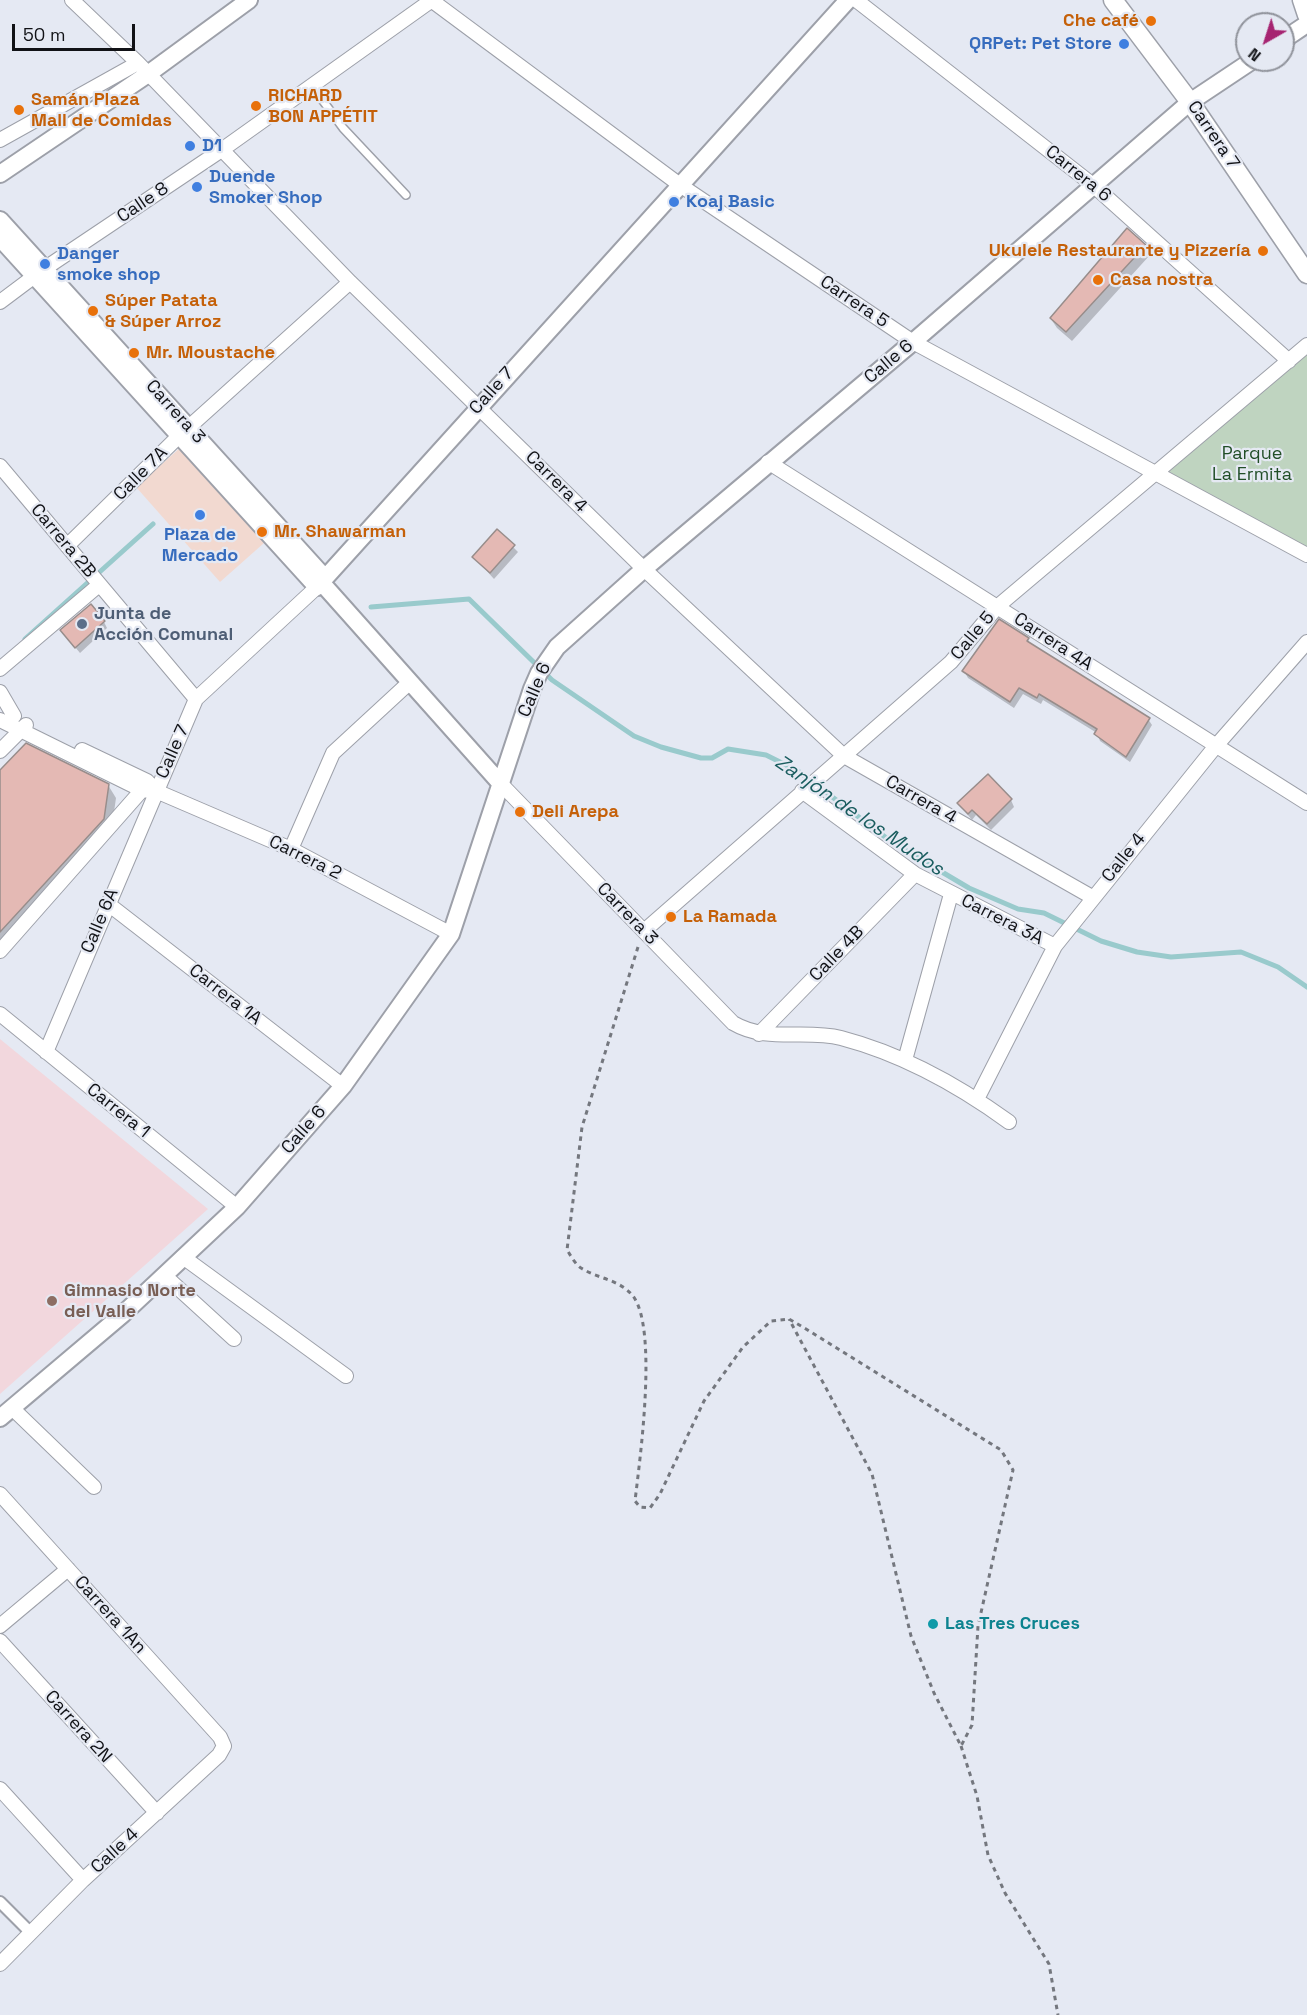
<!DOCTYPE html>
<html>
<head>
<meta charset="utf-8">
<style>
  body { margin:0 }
  #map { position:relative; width:1307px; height:2015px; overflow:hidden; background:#e5e9f3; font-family:"Space Grotesk",sans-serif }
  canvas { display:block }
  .north { position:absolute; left:1235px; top:12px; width:60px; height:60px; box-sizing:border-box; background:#e5e9f3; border:2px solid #90939b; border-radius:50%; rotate:219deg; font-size:16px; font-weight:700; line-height:24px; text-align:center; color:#111216 }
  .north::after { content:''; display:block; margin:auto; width:21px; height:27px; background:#a62471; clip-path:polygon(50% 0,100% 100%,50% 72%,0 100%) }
  .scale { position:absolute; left:12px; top:24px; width:123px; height:27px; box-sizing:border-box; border:3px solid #111216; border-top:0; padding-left:8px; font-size:18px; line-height:21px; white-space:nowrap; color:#111216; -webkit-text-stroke:4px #e5e9f3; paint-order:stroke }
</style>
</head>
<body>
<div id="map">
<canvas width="1307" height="2015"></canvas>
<div class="north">N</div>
<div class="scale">50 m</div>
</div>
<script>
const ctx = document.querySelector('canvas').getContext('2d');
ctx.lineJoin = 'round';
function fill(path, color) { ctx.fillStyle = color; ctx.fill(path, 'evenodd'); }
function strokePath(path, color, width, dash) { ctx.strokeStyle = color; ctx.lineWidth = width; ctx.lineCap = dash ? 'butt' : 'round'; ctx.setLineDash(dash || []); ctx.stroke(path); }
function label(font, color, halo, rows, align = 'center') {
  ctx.font = font + ' "Space Grotesk",sans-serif'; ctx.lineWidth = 4.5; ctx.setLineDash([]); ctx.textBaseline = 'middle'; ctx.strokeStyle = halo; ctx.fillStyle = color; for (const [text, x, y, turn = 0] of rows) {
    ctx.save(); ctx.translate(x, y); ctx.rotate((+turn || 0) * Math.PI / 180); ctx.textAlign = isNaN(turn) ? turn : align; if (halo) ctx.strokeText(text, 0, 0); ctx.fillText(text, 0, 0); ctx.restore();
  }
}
const commercial = new Path2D(`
  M181,447l83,96 -44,39 -84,-95z`);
const education = new Path2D(`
  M0,1039l208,170 -208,185z`);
const green = new Path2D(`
  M1307,345v210l-154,-81z`);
const shadow = new Path2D(`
  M1145,245l5,10 -78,86 -15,-13 -6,-9z
  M497,531l21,21 -24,27 -20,-22z
  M104,622l3,6 -27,25 -14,-17z
  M1028,640l4,6 116,73 4,6 -22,37 -30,-21 -3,-8 -54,-33 -2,4 -18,-10 -9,14 -46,-30 -4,-7z
  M0,772l108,13 8,13 -5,35 -111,119z
  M1011,800l3,7 -23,23 -15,-15 -4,5 -13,-16z`);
const stream = new Path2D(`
  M371,607l98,-8 83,81 82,56 27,11 40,11h11l16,-9 38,6 32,16 95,72 76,45 49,21 26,4 57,28 36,11 34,5 70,-5 37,15 29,20
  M25,639l128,-115`);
const building = new Path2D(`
  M1127,228l19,17 -80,87 -16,-14z
  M497,529l18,16 -25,28 -18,-16z
  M91,604l14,17 -30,27 -15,-18z
  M999,619l30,19 -2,3 123,77 -24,39 -32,-23 3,-5 -58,-35 -2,4 -18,-10 -9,14 -48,-31z
  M26,743l83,41 -5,35 -104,113v-162z
  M988,774l24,25 -25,25 -15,-14 -4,4 -11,-11z`);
const path = new Path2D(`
  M638,947l-56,180 -15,123c4,6 8,14 14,18 17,11 38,11 52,28 25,33 7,162 2,205l5,6 10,1 10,-14 44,-93 39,-54 28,-26 18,-2 17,10 195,121 12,20 -35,156 -6,99 -11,21 -27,-53 -23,-57 -39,-162 -83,-155
  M961,1746l16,50 11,59 17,38 44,71 9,51`);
const service = new Path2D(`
  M312,86l31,42 63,67`);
const pedestrian = new Path2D(`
  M0,1902l31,31`);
const minor = new Path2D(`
  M72,0l66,63 212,219 294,287 200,187 248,141
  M431,0l249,185 233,157 394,213
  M856,0l237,185 196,176
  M0,140l138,-77
  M0,302l44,-33 179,-120 209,-149
  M768,462l539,341
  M0,466l196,233
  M67,546l112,-110 171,-154
  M0,669l99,-84
  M0,692l14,24
  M0,720l142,70 14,1 135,58 160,85
  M82,750l65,31 9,10
  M0,751l26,-26
  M501,784l232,239c34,20 72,6 108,15 61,16 117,47 168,84
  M802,791l113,83 140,72
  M291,849l42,-96 77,-71
  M107,903l236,183
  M644,931l307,-269 47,-56 309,-261
  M0,951l142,-161
  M0,1014l237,193
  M759,1034l156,-160
  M46,1052l150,-353 121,-112
  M905,1060l46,-166
  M977,1099l78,-153 160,-199 92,-105
  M183,1257l163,119
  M165,1276l69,63
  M12,1408l82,79
  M0,1494l220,243 4,9 -5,9 -136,125 -83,84
  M0,1626l68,-57
  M0,1641l157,172
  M0,1789l83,91`);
const tertiary = new Path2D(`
  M1283,40l24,-16
  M0,174l148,-100 101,-74
  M0,220l325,358
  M0,238l317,349 531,-587
  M321,582l180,202
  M0,1418l123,-104 114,-107 106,-121 108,-152 81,-245 7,-16 18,-26 87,-78 269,-227 277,-240 63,-42`);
const secondary = new Path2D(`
  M1113,0l77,102 117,172
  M1302,0l5,15`);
const markers = [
  [1151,21,6,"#e8710a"],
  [1124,44,6,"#3f7fe0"],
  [256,106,6,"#e8710a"],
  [19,110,6,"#e8710a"],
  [190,146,6,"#3f7fe0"],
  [197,187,6,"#3f7fe0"],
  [674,202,6,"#3f7fe0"],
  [1263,251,6,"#e8710a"],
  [45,264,6,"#3f7fe0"],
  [1098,280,6,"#e8710a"],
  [93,311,6,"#e8710a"],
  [134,353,6,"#e8710a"],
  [200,515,6,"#3f7fe0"],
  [262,532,6,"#e8710a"],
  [82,624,6,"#5c6f8a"],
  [520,812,6,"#e8710a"],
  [671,917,6,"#e8710a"],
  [52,1301,6,"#8d6e63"],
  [933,1624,6,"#0f9aa8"]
];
const foodNames = [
  ["Che café",1139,21,"right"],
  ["RICHARD",268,96],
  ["BON APPÉTIT",268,117],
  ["Samán Plaza",31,100],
  ["Mall de Comidas",31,121],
  ["Ukulele Restaurante y Pizzería",1251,251,"right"],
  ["Casa nostra",1110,280],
  ["Súper Patata",105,301],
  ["& Súper Arroz",105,322],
  ["Mr. Moustache",146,353],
  ["Mr. Shawarman",274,532],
  ["Deli Arepa",532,812],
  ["La Ramada",683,917]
];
const shopNames = [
  ["QRPet: Pet Store",1112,44,"right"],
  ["D1",202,146],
  ["Duende",209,177],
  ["Smoker Shop",209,198],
  ["Koaj Basic",686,202],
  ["Danger",57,254],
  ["smoke shop",57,275],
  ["Plaza de",200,535,"center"],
  ["Mercado",200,556,"center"]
];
const streetNames = [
  ["Carrera 7",1213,135,56],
  ["Carrera 6",1078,174,39],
  ["Calle 8",143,203,-34],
  ["Carrera 5",854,302,34],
  ["Calle 6",889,362,-40],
  ["Calle 7",492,391,-48],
  ["Carrera 3",175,412,48],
  ["Calle 7A",141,474,-45],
  ["Carrera 4",556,482,45],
  ["Carrera 2B",63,541,50],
  ["Calle 5",973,636,-50],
  ["Carrera 4A",1053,642,33],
  ["Calle 6",535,690,-67],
  ["Calle 7",173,752,-66],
  ["Carrera 4",921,800,30],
  ["Carrera 2",305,858,26],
  ["Calle 4",1124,858,-51],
  ["Carrera 3",627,914,46],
  ["Carrera 3A",1002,920,27],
  ["Calle 6A",100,921,-67],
  ["Calle 4B",837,954,-46],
  ["Carrera 1A",225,995,38],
  ["Carrera 1",118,1111,39],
  ["Calle 6",304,1130,-49],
  ["Carrera 1An",110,1615,48],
  ["Carrera 2N",78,1727,48],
  ["Calle 4",115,1851,-43]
];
const parkNames = [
  ["Parque",1252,454],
  ["La Ermita",1252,475]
];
const serviceNames = [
  ["Junta de",94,614],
  ["Acción Comunal",94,635]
];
const educationNames = [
  ["Gimnasio Norte",64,1291],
  ["del Valle",64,1312]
];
const cultureNames = [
  ["Las Tres Cruces",945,1624]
];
const waterNames = [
  ["Zanjón de los Mudos",859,816,34]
];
fill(commercial, '#f2d9d0');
fill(education, '#f2d7dd');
fill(green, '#bfd4c0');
fill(shadow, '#0003');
strokePath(stream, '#99cacc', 5);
fill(building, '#e4b9b4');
strokePath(building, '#988d8b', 1.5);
strokePath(service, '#9da0a9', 10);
strokePath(pedestrian, '#9da0a9', 14);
strokePath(minor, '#9da0a9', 16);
strokePath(tertiary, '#9da0a9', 20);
strokePath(secondary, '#9da0a9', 21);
strokePath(path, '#74777e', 3, [4.5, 4.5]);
strokePath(service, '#fff', 7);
strokePath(pedestrian, '#fff', 10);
strokePath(minor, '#fff', 14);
strokePath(tertiary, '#fff', 16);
strokePath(secondary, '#fff', 18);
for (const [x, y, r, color] of markers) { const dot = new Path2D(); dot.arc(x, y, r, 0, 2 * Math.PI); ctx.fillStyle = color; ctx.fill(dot); strokePath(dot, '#e5e9f3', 2); }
label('bold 18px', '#c56008', '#e5e9f3', foodNames, 'left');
label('bold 18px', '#366cbe', '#e5e9f3', shopNames, 'left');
label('18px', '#111216', '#e5e9f3', streetNames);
label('18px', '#214e27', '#e5e9f3', parkNames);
label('bold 18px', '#4e5e75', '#e5e9f3', serviceNames, 'left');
label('bold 18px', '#785e54', '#e5e9f3', educationNames, 'left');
label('bold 18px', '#0d838f', '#e5e9f3', cultureNames, 'left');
label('italic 20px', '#1a5d5f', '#e5e9f3', waterNames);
</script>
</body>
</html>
